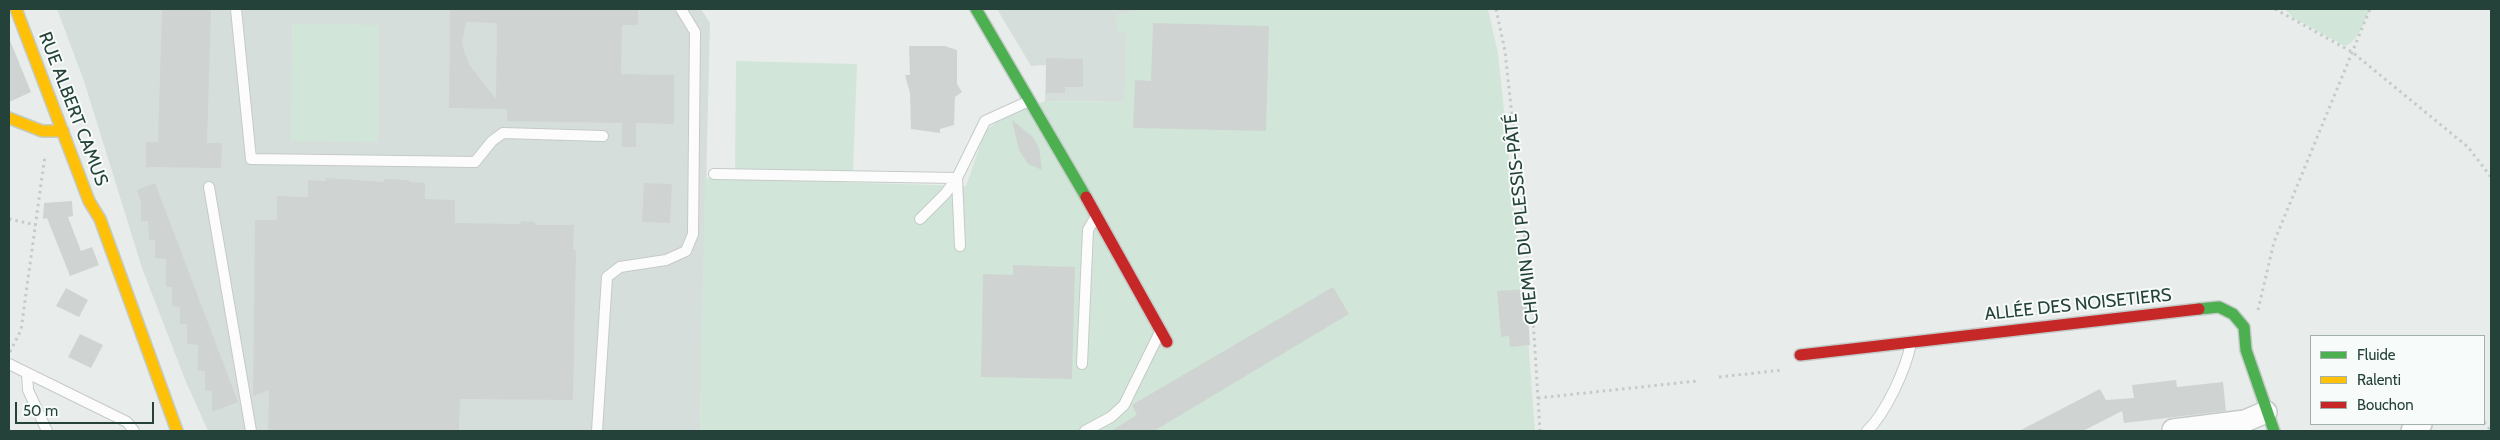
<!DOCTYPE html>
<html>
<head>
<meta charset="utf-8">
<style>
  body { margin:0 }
  #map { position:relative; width:2500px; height:440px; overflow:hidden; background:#e8edeb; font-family:Cabin,sans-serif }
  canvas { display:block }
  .frame { position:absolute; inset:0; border:10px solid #24423a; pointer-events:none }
  .legend { position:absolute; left:2310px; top:335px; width:175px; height:90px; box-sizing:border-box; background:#f7fbf9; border:1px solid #a3b1ad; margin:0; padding:6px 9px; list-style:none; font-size:15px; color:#24423a }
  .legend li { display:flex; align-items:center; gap:10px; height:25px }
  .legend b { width:25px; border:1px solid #a3b1ad }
  .scale { position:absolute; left:15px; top:402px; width:139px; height:22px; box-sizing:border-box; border:2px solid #24423a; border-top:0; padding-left:6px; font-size:15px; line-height:18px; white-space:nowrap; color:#24423a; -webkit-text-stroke:4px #f7fbf9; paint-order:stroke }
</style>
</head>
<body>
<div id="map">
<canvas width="2500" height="440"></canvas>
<div class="frame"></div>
<ul class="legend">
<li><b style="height:6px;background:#4caf50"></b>Fluide</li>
<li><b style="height:6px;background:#ffc107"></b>Ralenti</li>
<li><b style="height:6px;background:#c62828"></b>Bouchon</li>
</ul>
<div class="scale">50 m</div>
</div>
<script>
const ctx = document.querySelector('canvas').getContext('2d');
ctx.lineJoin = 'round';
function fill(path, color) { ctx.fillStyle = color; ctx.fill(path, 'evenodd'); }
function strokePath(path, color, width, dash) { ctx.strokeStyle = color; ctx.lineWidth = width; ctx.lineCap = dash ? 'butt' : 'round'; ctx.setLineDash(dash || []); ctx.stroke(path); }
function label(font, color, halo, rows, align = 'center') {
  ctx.font = font + ' Cabin,sans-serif'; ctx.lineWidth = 4; ctx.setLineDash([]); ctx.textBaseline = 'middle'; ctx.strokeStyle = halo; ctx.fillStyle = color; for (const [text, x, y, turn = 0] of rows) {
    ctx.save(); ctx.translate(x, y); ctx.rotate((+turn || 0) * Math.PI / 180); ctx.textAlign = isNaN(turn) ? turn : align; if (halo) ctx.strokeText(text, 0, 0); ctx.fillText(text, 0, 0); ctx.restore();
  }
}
const built = new Path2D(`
  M57,9h644l9,14 -10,408h-492l-22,-49 -44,-114 -58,-187z
  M997,9h149l-30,7 11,16 -2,70 -80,-1 1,-36 -15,1z`);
const green = new Path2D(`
  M1146,9h342l10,44 30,285 7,93h-835l5,-253 261,8 19,-55 16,-13 44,-17 79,1 3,-70 -8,2 -3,-18z
  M2285,9h85c-6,12 -11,32 -25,37l-53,-29z
  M292,24l87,1 -1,117 -87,-1z
  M736,61l121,3 -4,107 -118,2z`);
const building = new Path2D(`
  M162,9h49l-4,134h15l-1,25 -75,-1v-25h12z
  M450,9h188v16h-16l-1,49 53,1v49l-38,-1v24h-14v-24l-115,-2v-12l-58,-1zM466,22l31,1 -1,76 -26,-33 -5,-12 -3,-11z
  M1153,23l116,3 -3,105 -133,-3 2,-48 16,1z
  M9,38l22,54 -22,10z
  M909,46h36l12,4v34l5,8 -7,5 -1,28 -14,4v4l-29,-4 -1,-36 -5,-18h5z
  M1046,58l37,1v28h-18v6h-19z
  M1012,120l21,17 6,11 3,22 -14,-6 -9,-14z
  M326,178l58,4v-3l25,1v2l16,1v16l30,1v23l65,1 1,-3 14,1v3h39l-1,25h3l-3,150 -113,-1 -1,32h-191l1,-41 -16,6 2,-176h22v-24l31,1v-17l18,1z
  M155,183l83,219 -26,10v-21l-7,-1v-19h-7v-26l-11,-1v-20h-7v-17l-8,-1v-19h-6v-28l-11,-1v-18h-6l-1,-19h-7v-19l-4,-12z
  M644,183l28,1 -2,39 -28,-1z
  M72,201l1,15 -5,1 13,34 11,-4 7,18 -29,11 -23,-58 -4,1 1,-16z
  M1013,265l62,2 -3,112 -91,-2 2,-103 30,1z
  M1333,287l16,27 -195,117h-43l26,-16 -5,-10z
  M66,288l22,12 -9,17 -23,-11z
  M1526,289l4,56 -20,2 -1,-11 -8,1 -4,-46z
  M80,334l23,11 -12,23 -23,-11z
  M2176,380l1,7 46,-5 3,29 -102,12 -2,-12 -39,20h-64l81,-42 6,11 28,-2 -2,-13z`);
const path = new Path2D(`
  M1496,9l9,42 27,251 8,129
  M2275,9l77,43 116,95 23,30
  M9,219l27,6
  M2258,310l16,-68 96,-233
  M10,352l11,-22 24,-175
  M1719,377l64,-7
  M1538,398l159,-17
  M2484,422l7,9`);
const lane = new Path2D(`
  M236,9l15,150 224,3 17,-21 11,-8 100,3
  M714,174l243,4 3,68
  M209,187l42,244
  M920,219l25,-25 12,-16 28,-57 44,-20
  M9,364l118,58 7,9
  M1082,364l6,-134 7,-12
  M27,373l1,17 19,41
  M597,431l10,-154 13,-10 46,-7 20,-9 7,-17 2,-202 -14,-23
  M1085,431l26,-14 13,-12 35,-71
  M1867,431c19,-18 39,-62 44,-88`);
const street = new Path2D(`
  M2173,430l72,-9 21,-9
  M2412,431l9,-7`);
const fast = new Path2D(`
  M976,9l110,188
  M2199,309l20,-2 14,7 11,13 2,23 28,81`);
const slow = new Path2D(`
  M16,9l73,192 11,18 77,212
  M9,118l33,13h21`);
const jam = new Path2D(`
  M1086,197l81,145
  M1800,355l399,-46`);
const streetNames = [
  ["RUE ALBERT CAMUS",73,109,69],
  ["CHEMIN DU PLESSIS-PÂTÉ",1522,219,-96],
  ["ALLÉE DES NOISETIERS",2078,305,-6]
];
fill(built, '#d6dedb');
fill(green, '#d1e6d8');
fill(building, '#cfd4d2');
strokePath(lane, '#c5cac8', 12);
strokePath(street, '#c5cac8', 24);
strokePath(fast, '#c3cbc8', 14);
strokePath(slow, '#c3cbc8', 14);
strokePath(jam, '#c3cbc8', 14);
strokePath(path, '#c3ccca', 3, [2.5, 4]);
strokePath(lane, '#fcfcfc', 10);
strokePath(street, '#fcfcfc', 21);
strokePath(fast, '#4caf50', 11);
strokePath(slow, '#ffc107', 11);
strokePath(jam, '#c62828', 11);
label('18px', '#24423a', '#f7fbf9', streetNames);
</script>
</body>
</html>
